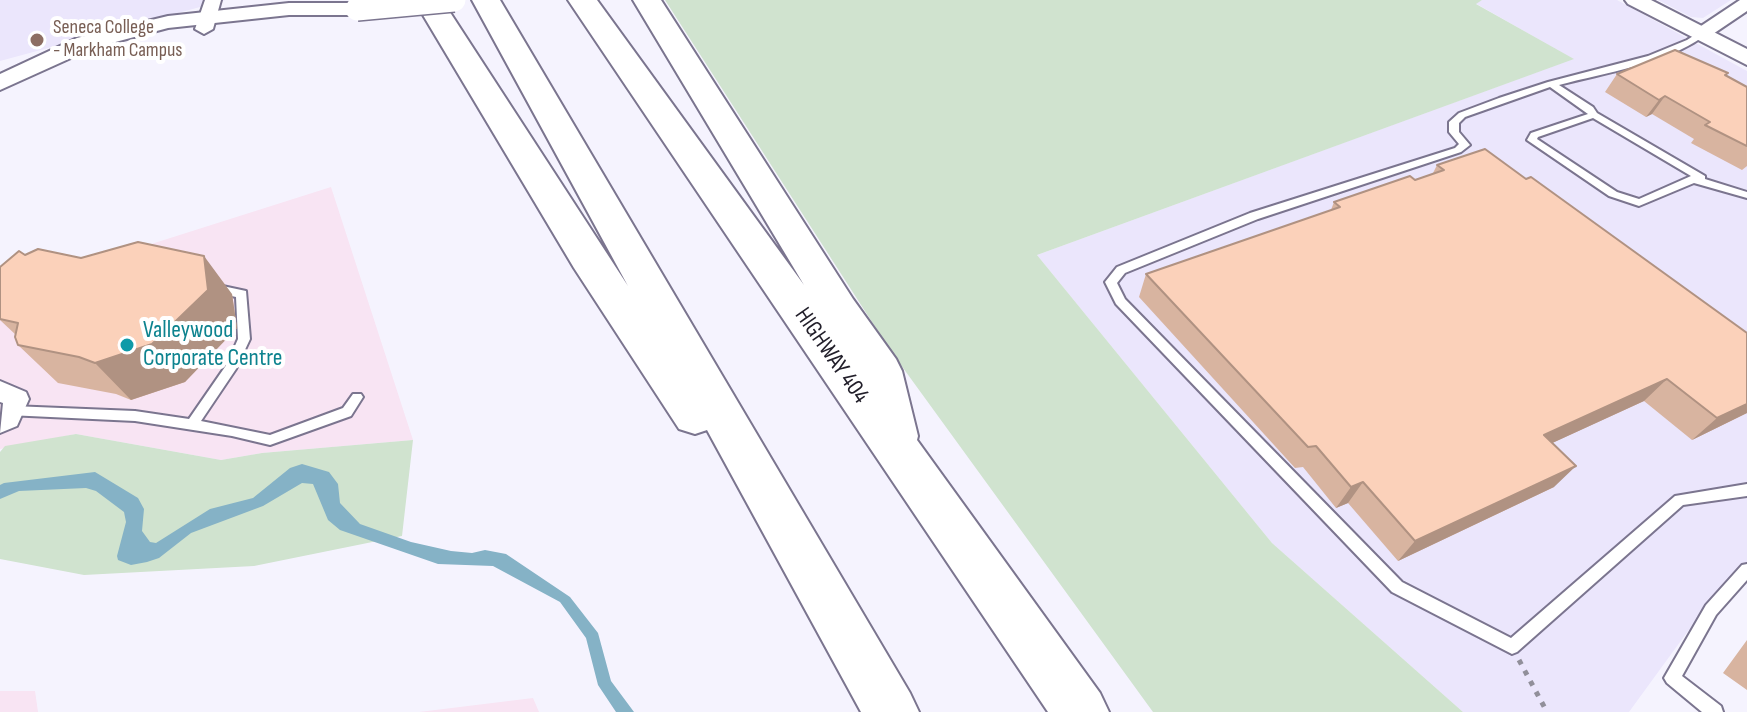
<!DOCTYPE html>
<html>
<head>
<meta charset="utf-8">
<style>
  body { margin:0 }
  canvas { display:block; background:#f5f3fe }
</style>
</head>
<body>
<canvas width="1747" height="712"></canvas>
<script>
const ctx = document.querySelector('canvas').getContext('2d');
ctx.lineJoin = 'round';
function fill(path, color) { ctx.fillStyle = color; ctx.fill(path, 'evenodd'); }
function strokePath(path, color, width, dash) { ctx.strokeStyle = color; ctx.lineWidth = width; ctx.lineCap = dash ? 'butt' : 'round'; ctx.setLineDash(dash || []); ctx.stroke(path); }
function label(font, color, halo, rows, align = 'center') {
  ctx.font = font + ' "Sofia Sans Condensed",sans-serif'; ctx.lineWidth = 8; ctx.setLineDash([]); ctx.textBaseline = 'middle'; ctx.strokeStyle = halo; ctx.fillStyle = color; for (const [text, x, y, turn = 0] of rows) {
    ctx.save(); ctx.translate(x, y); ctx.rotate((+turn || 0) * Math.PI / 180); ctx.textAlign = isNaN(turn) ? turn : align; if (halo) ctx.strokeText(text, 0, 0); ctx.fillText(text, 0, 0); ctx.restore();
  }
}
const commercial = new Path2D(`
  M331,187l82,253 -151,13 -41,7 -145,-26 -76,15v-157z
  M0,691h35l3,21h-38z
  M533,698l6,14h-120z`);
const built = new Path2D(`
  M0,0h226l-226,61z
  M1482,0h135l130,71v500l-59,60 -59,81h-166l-191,-169 -235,-288 536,-196 -98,-56z
  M1658,0h73l-28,18 -12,-1z`);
const green = new Path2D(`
  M665,0h817l-6,4 98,55 -537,196 235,288 191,169h-310l-263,-362z
  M76,434l145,26 41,-7 151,-13 -11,96 -148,30 -170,9 -84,-16v-107l5,-6z`);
const water = new Path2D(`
  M302,464l27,8 9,12 2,19 20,21 51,18 40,9 21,2 13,-3 21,4 64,43 28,36 13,48 23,31h-18l-18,-27 -12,-47 -26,-36 -67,-36 -55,-2 -98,-34 -12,-10 -15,-36 -11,-1 -39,23 -72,27 -32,25 -12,4 -16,3 -13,-5 -1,-4 9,-34 -2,-10 -28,-21 -10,-3 -67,3 -19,8v-14l4,-2 91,-11 43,26 6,11 -2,22 8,11 6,1 54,-34 43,-11 37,-30z`);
const path = new Path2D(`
  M1519,660l28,52`);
const service = new Path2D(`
  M1701,31l4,3 -1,2c-41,29 -97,36 -145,49l34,22 4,6 108,63v3l42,13v6l-53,-15 -55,23 -30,-10 -82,-56 4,-7 57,-19 -38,-27 -85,30 -6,6v9l11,13 -9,7 -203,67 -133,54 -8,10 8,16 277,283 109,56 164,-142 72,-12v12l-64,9 -166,147 -5,2 -120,-62 -276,-288 -11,-22 12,-15 133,-54 205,-65 4,-4 -10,-12v-10l10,-9 40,-15 49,-16 100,-26 39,-16zM1593,118l98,58 -52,23 -22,-7 -80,-53 1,-2z
  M218,285l28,6 4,48 -14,30 -35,52 69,14 73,-27 10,-14h8l2,3 -12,19 -81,29 -38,-9 -97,-15 -127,-6 -2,-4 2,-4 4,-1 123,5 54,8 38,-55 11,-25 -2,-42 -22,-5 -2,-3 2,-3z
  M1747,564v16l-31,35 -34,61 39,30 2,6h-21l-35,-29 -3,-5 42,-73 36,-40z`);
const minor = new Path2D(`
  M205,0h16l-8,29 -9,5 -9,-5z
  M1740,0h7v11l-40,27h-12l-3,-4 3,-4z
  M0,381l26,11 3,7 -12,27 -17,7 3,-30 -3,-1z`);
const tertiary = new Path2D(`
  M1625,0h26l96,49v16l-119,-61z
  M289,3h68l10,6 -10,6h-68l-121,13 -75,20 -93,42v-16l77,-36 91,-22z`);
const motorway = new Path2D(`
  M414,0h28l186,286 -156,-286h28l410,693 9,19h-58l-154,-282 -12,4 -16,-5 -105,-161z
  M568,0h29l207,285 -171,-285h28l192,299 43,60 6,12 16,65 -1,4 183,253 9,19h-61z`);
const tertiaryBridge = new Path2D(`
  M357,9l97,-9`);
const wall = new Path2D(`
  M1728,73l-2,3 21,11v79l-5,4 -51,-27 3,-4 -42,-25 -6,3 -41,-25 12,-18z
  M1437,165l89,14 221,154v80l-55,27 -48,-39 -92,42 2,44 -156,74 -50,-58 -12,5 -33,-41 -8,1 -156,-171 7,-23 185,-64 3,-8 81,-22 17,-5z
  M25,255l207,39 5,34 -52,54 -54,18 -15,-6 -58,-11 -40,-38 -2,-10 -16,-15v-53z
  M1747,640v50l-24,-17z`);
const shadedWall = new Path2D(`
  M1665,96l-13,18 -6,3 13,-17z
  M204,256l28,38 5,34 -52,54 -54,18 -36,-37z
  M1667,379l-23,22 -120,55 20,-21z
  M1747,404v9l-55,27 25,-22z
  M1576,466l-22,21 -156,74 17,-20z
  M1363,482l-15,21 -12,5 15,-21z`);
const building = new Path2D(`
  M1675,50l53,23 -3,2 22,12v59l-42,-21 5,-3 -45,-26 -6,4 -42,-26z
  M1485,149l41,30 5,-2 216,156v71l-30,14 -50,-39 -123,56 32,31 -161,75 -52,-59 -12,5 -35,-41 -8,1 -162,-173 194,-67 -6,-5 76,-26 5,4 29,-10 -7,-5z
  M138,242l66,14 4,34 -56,54 -57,19 -16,-6 -61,-12 -3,-8 3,-14 -18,-4v-52l19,-16 6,4 13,-6 43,9z`);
const markers = [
  [37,40,8,"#8d6e63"],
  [127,345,8,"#0f9aa8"]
];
const farEducationnames = [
  ["Seneca College",53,28],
  ["- Markham Campus",53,51]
];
const cultureNames = [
  ["Valleywood",143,331],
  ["Corporate Centre",143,359]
];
const streetNames = [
  ["HIGHWAY 404",831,356,55]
];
fill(commercial, '#f8e4f3');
fill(built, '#ebe6fc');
fill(green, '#d0e3cf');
fill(water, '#85b2c6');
strokePath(service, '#7b758f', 4);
strokePath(minor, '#7b758f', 4);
strokePath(tertiary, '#7b758f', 4);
strokePath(motorway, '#7b758f', 4);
strokePath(path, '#918f9a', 5, [5, 7]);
fill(service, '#fff');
fill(minor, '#fff');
fill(tertiary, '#fff');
fill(motorway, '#fff');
strokePath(tertiaryBridge, '#7b758f', 26, []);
strokePath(tertiaryBridge, '#fff', 23);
fill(wall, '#d8b4a0');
fill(shadedWall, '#b09282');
fill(building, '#fbd1ba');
strokePath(building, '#b09282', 2);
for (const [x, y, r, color] of markers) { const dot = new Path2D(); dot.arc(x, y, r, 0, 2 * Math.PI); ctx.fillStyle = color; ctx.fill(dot); strokePath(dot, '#fff', 3); }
label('20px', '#785e54', '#fff', farEducationnames, 'left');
label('24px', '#0d838f', '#fff', cultureNames, 'left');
label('24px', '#23202b', '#fff', streetNames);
</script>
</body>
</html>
